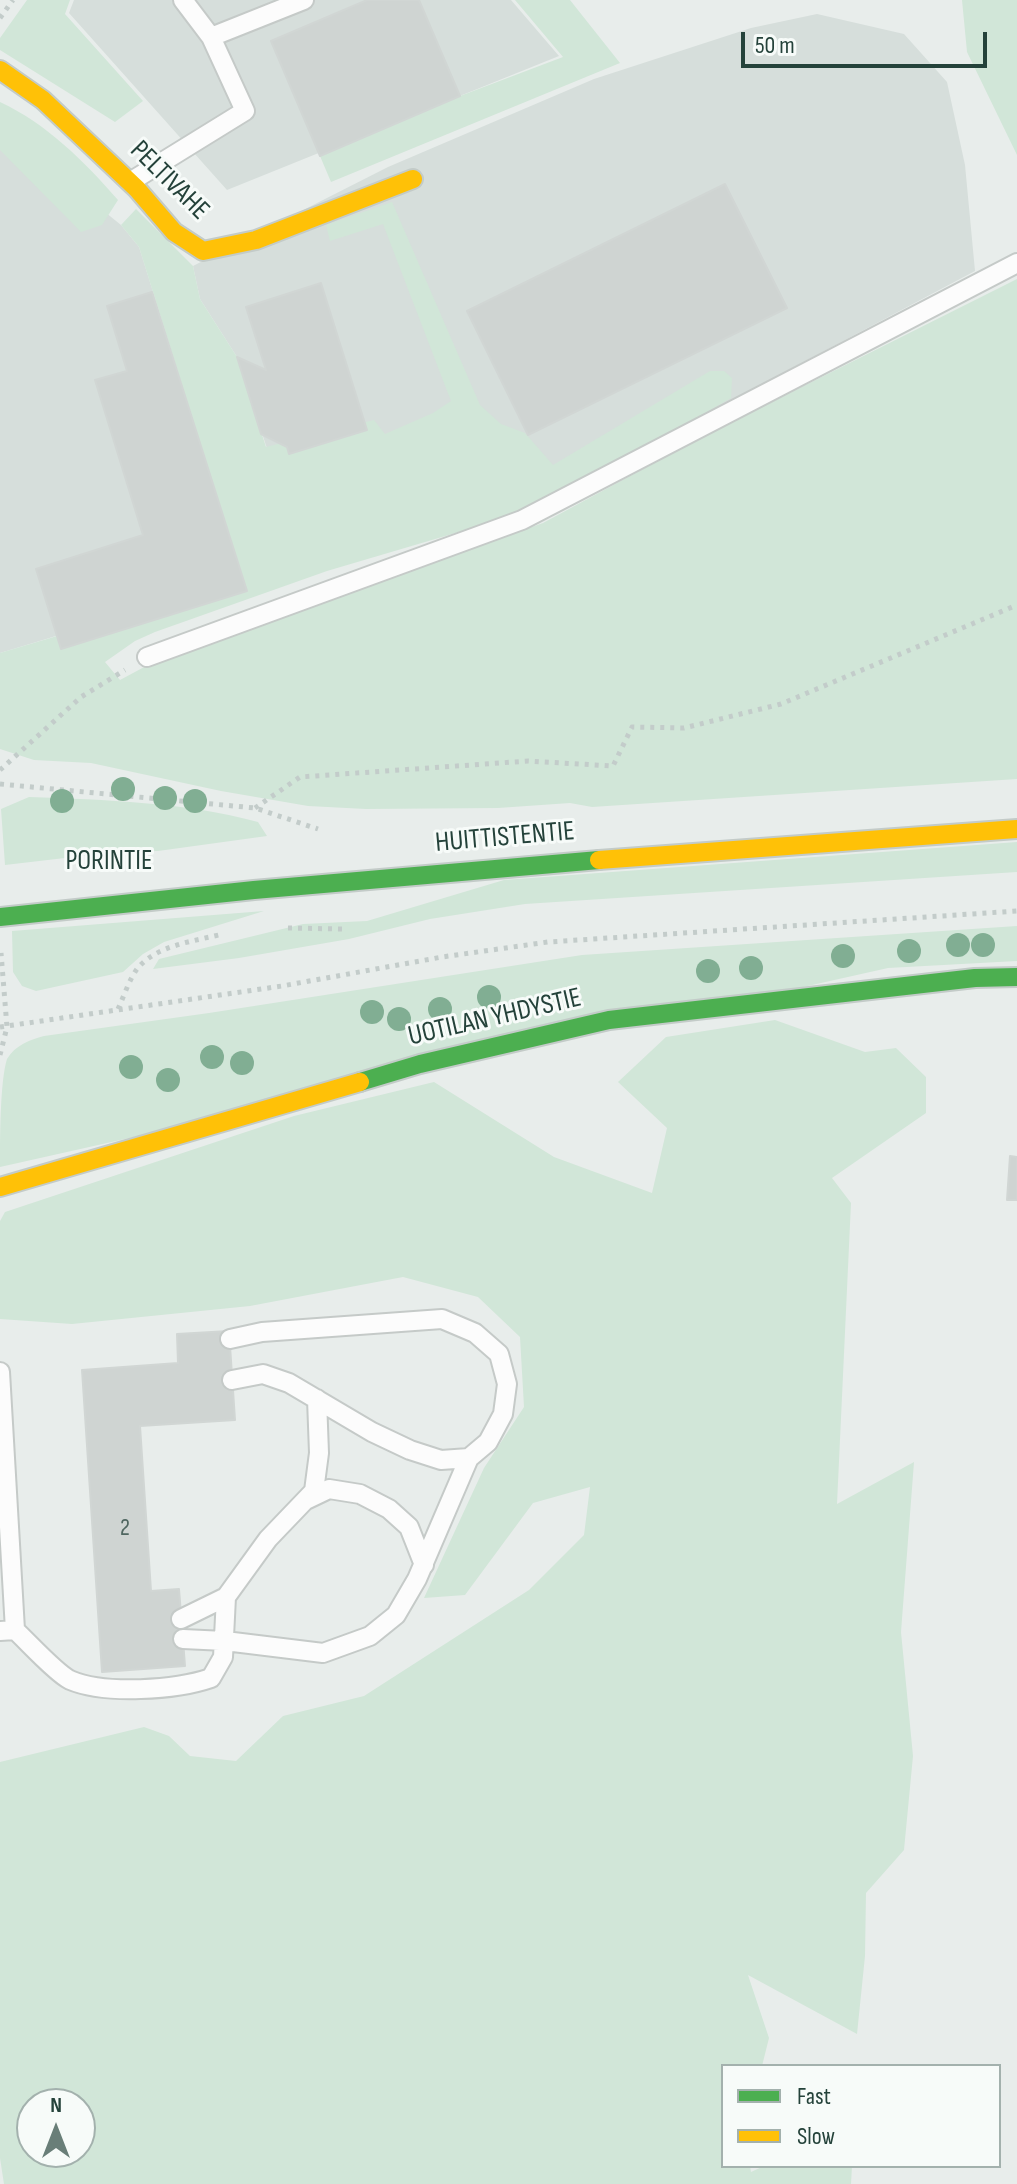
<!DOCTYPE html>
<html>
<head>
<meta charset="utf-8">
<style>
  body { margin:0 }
  #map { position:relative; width:1017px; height:2184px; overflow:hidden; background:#e8edeb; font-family:"Sofia Sans Condensed",sans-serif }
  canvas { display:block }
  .legend { position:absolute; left:721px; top:2064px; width:280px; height:104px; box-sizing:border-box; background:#f7fbf9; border:2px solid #a3b1ad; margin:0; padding:10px 14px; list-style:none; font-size:24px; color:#24423a }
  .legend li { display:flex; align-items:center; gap:16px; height:40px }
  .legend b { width:40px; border:2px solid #a3b1ad }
  .north { position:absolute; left:16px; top:2088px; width:80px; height:80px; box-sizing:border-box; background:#f7fbf9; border:2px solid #a3b1ad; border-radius:50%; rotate:0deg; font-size:22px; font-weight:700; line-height:32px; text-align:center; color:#24423a }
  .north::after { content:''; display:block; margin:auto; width:28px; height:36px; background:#697e78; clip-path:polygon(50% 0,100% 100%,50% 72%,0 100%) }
  .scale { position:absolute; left:741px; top:32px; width:246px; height:36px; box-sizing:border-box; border:4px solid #24423a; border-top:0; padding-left:10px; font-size:24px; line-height:28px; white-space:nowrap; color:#24423a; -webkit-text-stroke:6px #f7fbf9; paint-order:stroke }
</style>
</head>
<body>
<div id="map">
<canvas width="1017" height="2184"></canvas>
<ul class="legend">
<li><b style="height:10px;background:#4caf50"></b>Fast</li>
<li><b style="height:10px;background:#ffc107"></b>Slow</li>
</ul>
<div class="north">N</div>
<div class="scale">50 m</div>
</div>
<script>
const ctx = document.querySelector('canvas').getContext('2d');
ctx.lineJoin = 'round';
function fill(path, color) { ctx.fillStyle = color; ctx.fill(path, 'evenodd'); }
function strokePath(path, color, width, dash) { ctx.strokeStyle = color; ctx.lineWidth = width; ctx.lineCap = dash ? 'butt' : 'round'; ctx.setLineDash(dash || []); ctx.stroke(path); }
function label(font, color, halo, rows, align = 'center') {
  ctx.font = font + ' "Sofia Sans Condensed",sans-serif'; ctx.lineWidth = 6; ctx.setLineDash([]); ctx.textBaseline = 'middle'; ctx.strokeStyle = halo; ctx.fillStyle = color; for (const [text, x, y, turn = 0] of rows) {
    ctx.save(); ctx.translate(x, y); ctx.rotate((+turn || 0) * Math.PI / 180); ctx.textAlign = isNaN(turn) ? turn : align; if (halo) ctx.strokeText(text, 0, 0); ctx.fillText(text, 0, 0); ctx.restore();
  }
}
const built = new Path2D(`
  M74,0h437l48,56 -332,134 -158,-177z
  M817,14l87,20 43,48 18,83 10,106 -462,245 -237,-40 -39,-119 -37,-58 -7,-33 195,-99 206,-88 157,-51z
  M0,127l121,98 18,22 108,344 -191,45 -56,17z`);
const green = new Path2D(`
  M27,0h43l-5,14 78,87 -28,21 -115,-72v-12z
  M515,0h55l50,63 -289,119 -11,-26 140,-60 103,-39z
  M962,0h55v155l-50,-103z
  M0,102c47,22 84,59 118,98l-16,25 -21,7 -81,-82z
  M392,202l88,203 21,19 24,9 28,32 157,-94h14l8,7 -1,20 -91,53 -85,41 -42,24 -186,55 -172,61 -20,9 -30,21 15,18 41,-22 382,-135 163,-88 311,-156v500l-425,28 -22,-4 -72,5 -132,1 -58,-3 -87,-15 -130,-28 -57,-3 -34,-11v-96l57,-17 4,12 185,-57 -107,-344 -18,-22 15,-16 57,57 7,33 37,58 29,90 108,-27 11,14 48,-21 18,-12 -68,-177 -53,17 -4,-16z
  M29,797c77,3 155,5 229,25l9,14 -109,15 -42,1 -111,13 -4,-56z
  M1017,842v30l-492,32 -95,15 -81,20 -110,19 -86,11 6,-10 144,-35 64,-3 137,-41z
  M264,911l-100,31 -21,12 -20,18 -87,19 -14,-5 -9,-14 -1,-41z
  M1017,926v35l-129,7 -888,199c0,-27 0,-86 7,-108 8,-14 23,-19 37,-23l165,-23 373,-58z
  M775,1020l90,32 31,-4 30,29v36l-94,65 19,25 -14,301 77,-42 -13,170 12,124 -9,94 -38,43 -1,63 -8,78 -109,-59 21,63 -7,28h-39v100h27l1,6 13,-6h88l-1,18h-847l-4,-26v-396l144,-35 25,9 21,20 46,5 47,-45 81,-20 165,-106 55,-55 6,-48 -57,16 -68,92 -41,3 60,-130 40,-61 -4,-70 -42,-40 -75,-20 -153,29 -178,18 -72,-5v-98l5,-9 289,-96 140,-34 120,75 98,36 15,-65 -49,-46 48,-45zM32,2104h48v48h-48z`);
const building = new Path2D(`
  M367,0h52l41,96 -140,60 -49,-115z
  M725,184l62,124 -259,127 -61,-124z
  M321,283l46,147 -78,24 -2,-7 -26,-13 -24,-77 29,13 -20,-63z
  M152,292l95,299 -186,58 -25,-80 107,-34 -48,-155 32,-9 -20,-65z
  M1010,1156l7,1v43h-10z
  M229,1331l6,89 -95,6 11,165 28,-2 6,77 -83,6 -20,-302 96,-7 -1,-29z`);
const path = new Path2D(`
  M0,18l13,-18
  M0,770l81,-73 44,-27
  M0,784l255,24 63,21
  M255,808l45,-31 228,-16 85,5 19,-39 52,1 97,-24 236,-99
  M288,928l54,1
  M118,1009c6,-13 11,-29 19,-40 19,-24 58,-28 86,-35
  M0,1027l282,-41 160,-29 106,-15 469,-31
  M0,1055l7,-28 -6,-74`);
const lane = new Path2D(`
  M183,0l28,37 93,-37
  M130,182l115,-71 -34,-74
  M147,657l375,-137 495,-257
  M230,1339l32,-7 180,-13 33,14 24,21 8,30 -4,30 -15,28 -19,16 -28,2 -31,-10 -38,-18 -83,-49 -26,-9 -31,6
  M0,1372l15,258 -15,1
  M306,1500l23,-11 31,5 29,15 20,18 15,38
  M181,1619l45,-22 42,-58 46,-48 5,-38 -2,-54
  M15,1630c13,12 41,43 55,50 35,15 106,10 141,-2l12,-21 3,-60
  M183,1639l42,2 98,12 47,-17 26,-21 21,-36 52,-121`);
const fast = new Path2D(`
  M0,917l254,-27 345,-30
  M360,1082l60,-18 189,-44 366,-42 42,-1`);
const slow = new Path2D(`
  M0,70l43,30 94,89 37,43 29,19 53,-11 157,-61
  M599,860l418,-31
  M0,1187l360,-105`);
const trees = [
  [123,789],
  [165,798],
  [62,801],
  [195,801],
  [958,945],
  [983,945],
  [909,951],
  [843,956],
  [751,968],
  [708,971],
  [489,997],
  [440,1009],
  [372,1012],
  [399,1019],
  [212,1057],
  [242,1063],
  [131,1067],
  [168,1080]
];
const numberNames = [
  ["2",125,1529]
];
const streetNames = [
  ["PELTIVAHE",169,181,45],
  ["HUITTISTENTIE",505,838,-5],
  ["PORINTIE",109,862],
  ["UOTILAN YHDYSTIE",495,1018,-13]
];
fill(built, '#d6dedb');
fill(green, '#d1e6d8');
fill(building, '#cfd4d2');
strokePath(building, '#d1d6d4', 2);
strokePath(lane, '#c5cac8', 22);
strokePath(fast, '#c3cbc8', 22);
strokePath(slow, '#c3cbc8', 22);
strokePath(path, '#c3ccca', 5, [4, 6]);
strokePath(lane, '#fcfcfc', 18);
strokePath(fast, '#4caf50', 18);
strokePath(slow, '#ffc107', 18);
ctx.fillStyle = '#81ae93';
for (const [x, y] of trees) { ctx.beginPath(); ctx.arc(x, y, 12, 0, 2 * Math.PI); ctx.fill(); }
label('24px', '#506761', null, numberNames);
label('28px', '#24423a', '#f7fbf9', streetNames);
</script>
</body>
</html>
